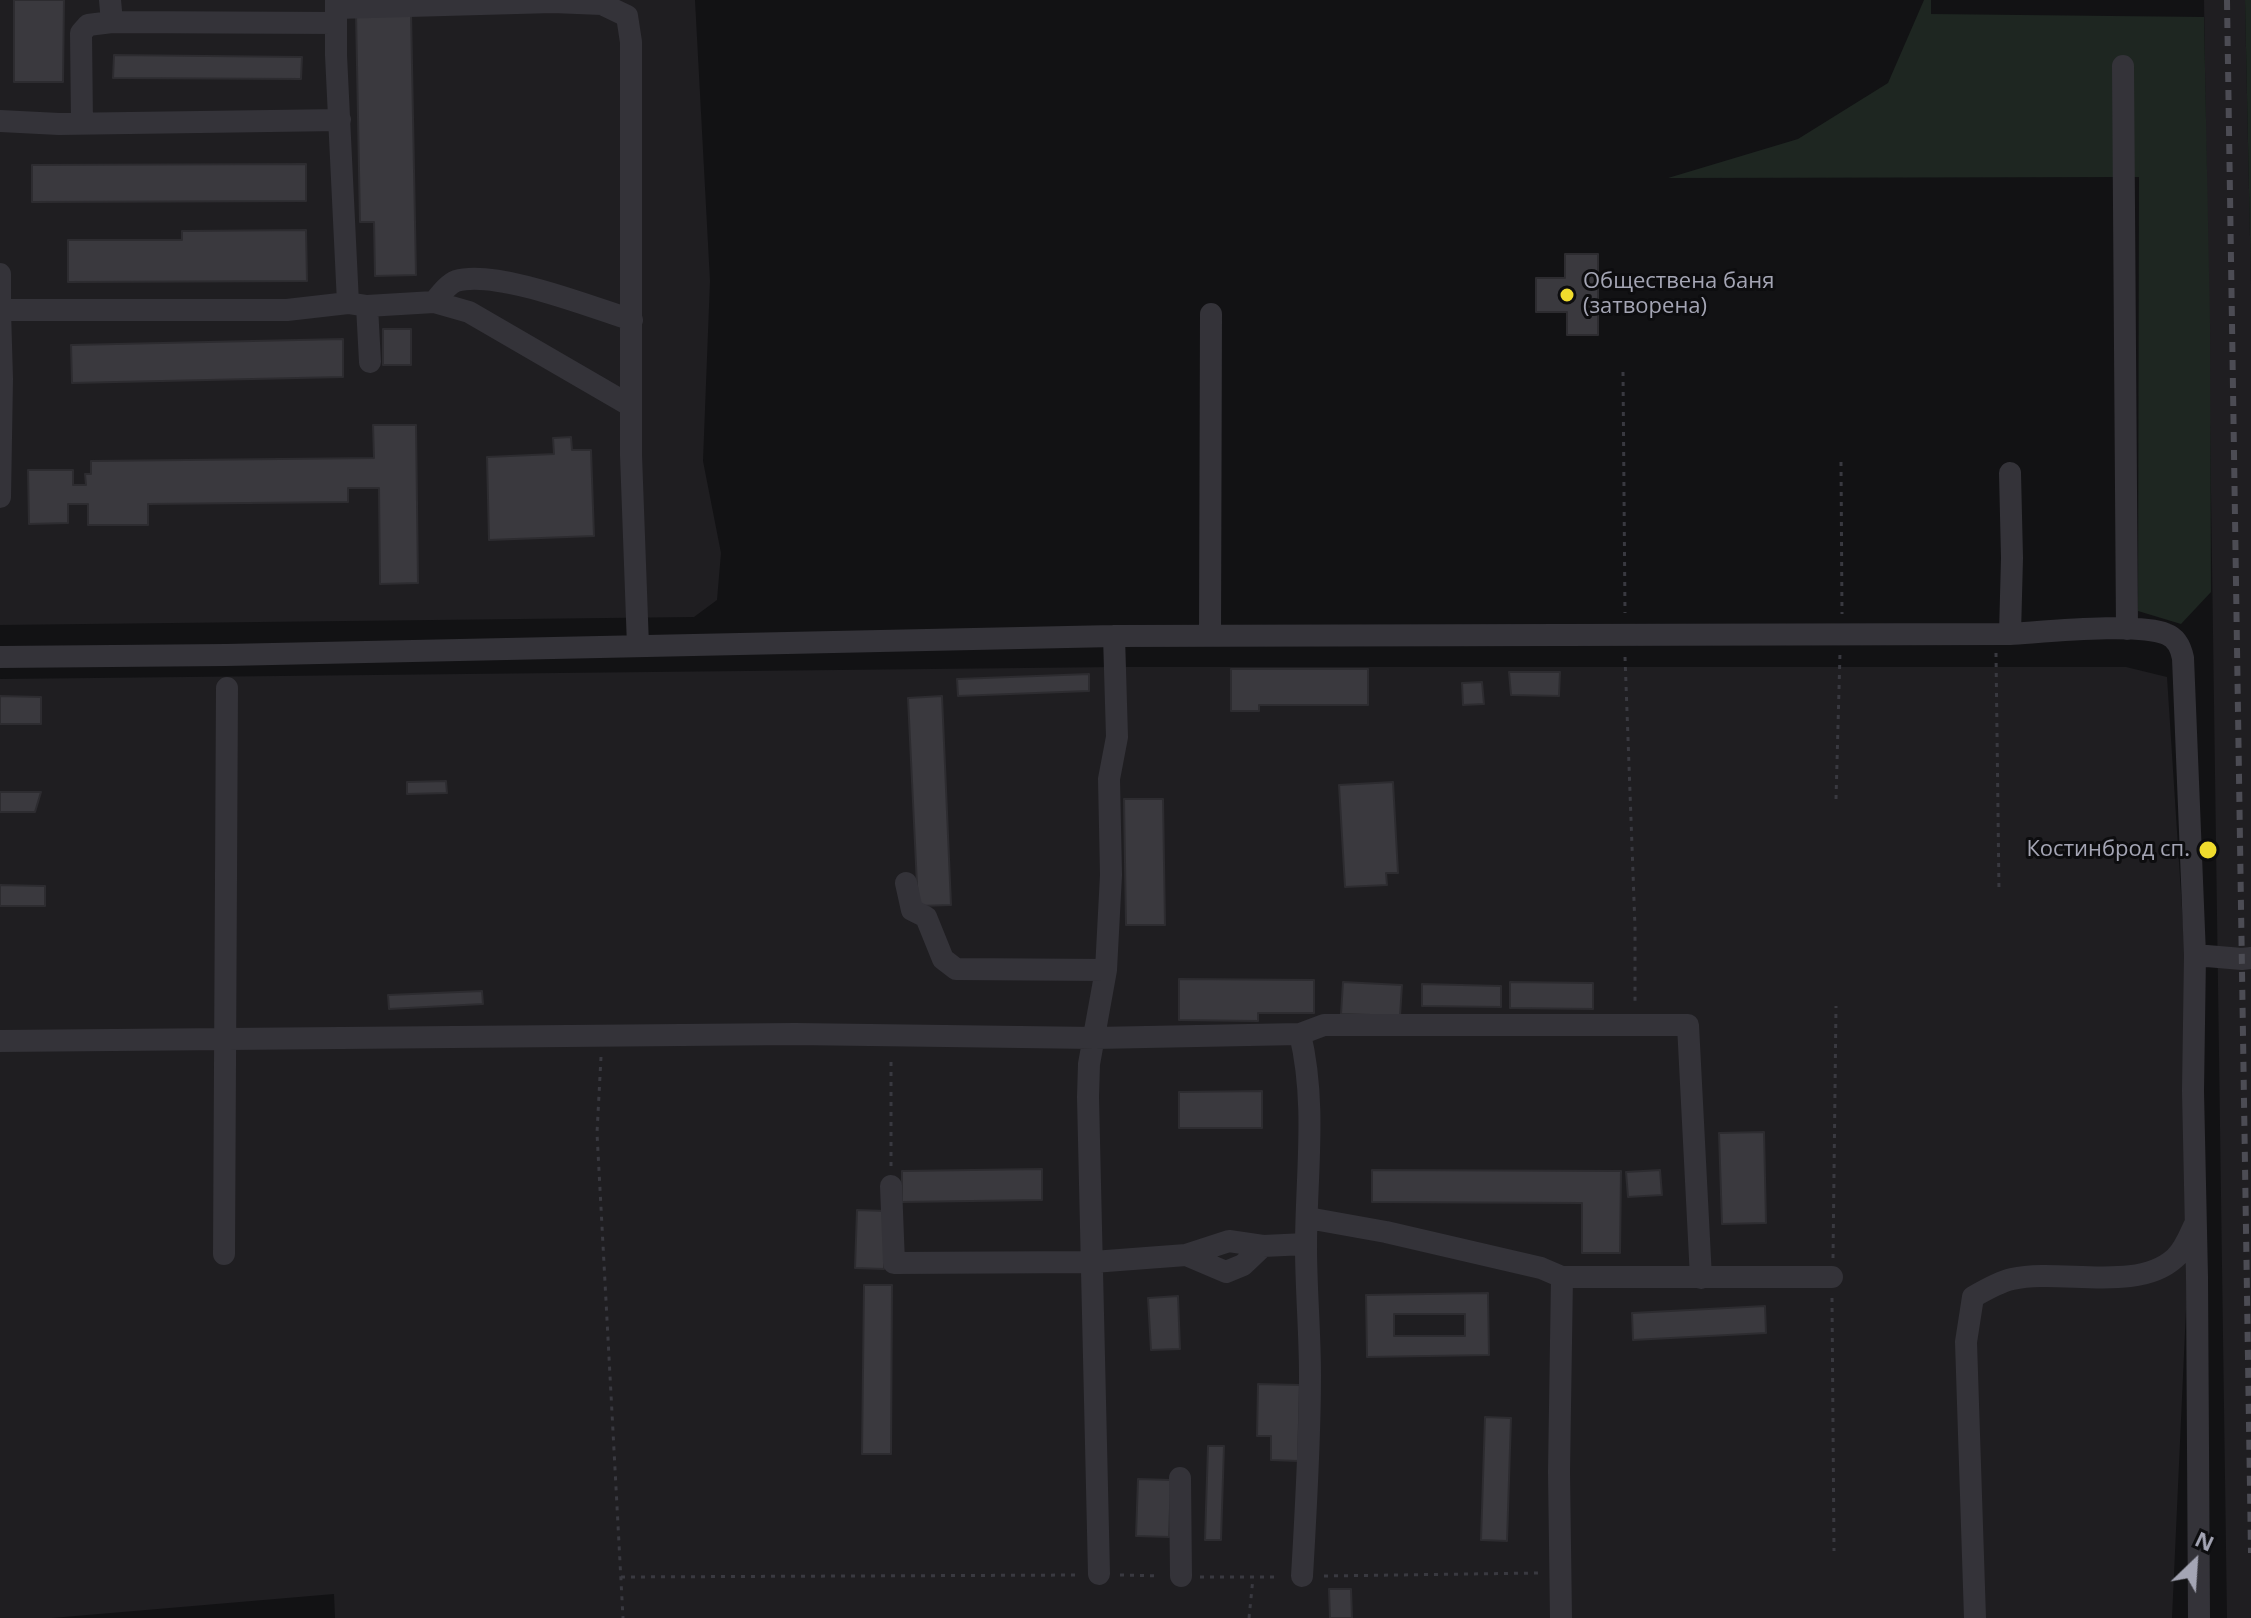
<!DOCTYPE html>
<html>
<head>
<meta charset="utf-8">
<style>
  body { margin:0 }
  #map { position:relative; width:2251px; height:1618px; overflow:hidden; background:#121214; font-family:"Open Sans",sans-serif }
  canvas { display:block }
  .north { position:absolute; left:2155px; top:1522px; width:80px; height:80px; -webkit-text-stroke:6px #0d0d0f; paint-order:stroke; rotate:25deg; font-size:22px; font-weight:700; line-height:32px; text-align:center; color:#a4a5b4 }
  .north::after { content:''; display:block; margin:auto; width:28px; height:36px; background:#a4a5b4; clip-path:polygon(50% 0,100% 100%,50% 72%,0 100%) }
</style>
</head>
<body>
<div id="map">
<canvas width="2251" height="1618"></canvas>
<div class="north">N</div>
</div>
<script>
const ctx = document.querySelector('canvas').getContext('2d');
ctx.lineJoin = 'round';
function fill(path, color) { ctx.fillStyle = color; ctx.fill(path, 'evenodd'); }
function strokePath(path, color, width, dash) { ctx.strokeStyle = color; ctx.lineWidth = width; ctx.lineCap = dash ? 'butt' : 'round'; ctx.setLineDash(dash || []); ctx.stroke(path); }
function label(font, color, halo, rows, align = 'center') {
  ctx.font = font + ' "Open Sans",sans-serif'; ctx.lineWidth = 6; ctx.setLineDash([]); ctx.textBaseline = 'middle'; ctx.strokeStyle = halo; ctx.fillStyle = color; for (const [text, x, y, turn = 0] of rows) {
    ctx.save(); ctx.translate(x, y); ctx.rotate((+turn || 0) * Math.PI / 180); ctx.textAlign = isNaN(turn) ? turn : align; if (halo) ctx.strokeText(text, 0, 0); ctx.fillText(text, 0, 0); ctx.restore();
  }
}
const built = new Path2D(`
  M0,0h695l15,281 -7,180 18,92 -4,47 -23,17 -694,8z
  M2204,0h41l6,284v1334h-24z
  M1116,667h1010l41,10 21,324 -2,309 -14,308h-1837l-1,-24 -282,24h-52v-939z`);
const green = new Path2D(`
  M1924,0h7v14l273,3 6,306 1,269 -30,32 -43,-13 1,-434 -471,1 130,-39 90,-56z
  M2245,0h6v482v-198z`);
const building = new Path2D(`
  M14,0h50l-1,82h-49z
  M411,12l5,263 -41,1 -1,-54h-14l-4,-209z
  M114,55l188,2 -1,22 -188,-1z
  M306,164v37l-274,1v-37z
  M306,230l1,51 -239,1v-42h114v-9z
  M1565,254h33v81h-31v-23h-31v-34h29z
  M383,329h28v36h-28z
  M343,339v38l-271,6 -1,-38z
  M373,425h43l2,158 -38,1 -1,-96h-31v14l-200,2v21h-60v-21h-20v19l-39,1 -1,-54h45v15h13l-1,-11h6v-13l283,-3z
  M571,437l1,13h19l3,86 -105,4 -2,-83 67,-3 -1,-16z
  M1231,669h137v36h-109v6h-28z
  M1509,672h51l-1,24 -48,-1z
  M1089,674v17l-131,5 -1,-17z
  M1482,682l2,22 -21,1 -1,-22z
  M0,696l41,1v27h-41z
  M942,696l9,209 -33,1 -10,-208z
  M446,781l1,12 -40,1v-12z
  M1393,782l5,91h-12l1,12 -42,2 -6,-102z
  M0,792h41l-6,20h-35z
  M1124,799h39l2,126h-39z
  M0,885l45,1v20h-45z
  M1179,979l135,1v33h-56v8l-79,-1z
  M1343,982l59,3 -2,31 -59,-2z
  M1510,982l83,1v26l-83,-1z
  M1422,984l79,2v21l-79,-1z
  M482,991l1,13 -94,5 -1,-14z
  M1262,1091v37h-83v-36z
  M1764,1132l2,91 -44,1 -3,-91z
  M1042,1169v31l-140,2v-31z
  M1372,1170l249,1 -1,82h-38v-50l-210,-1z
  M1660,1170l2,25 -34,2 -2,-25z
  M857,1210l29,1 -2,58 -29,-1z
  M864,1285h28l-1,169h-29z
  M1488,1293l1,62 -122,2 -1,-62zM1394,1314h71v22h-71z
  M1178,1296l2,53 -29,1 -3,-52z
  M1765,1306l1,27 -133,7 -1,-27z
  M1258,1384l42,1 -2,76 -27,-1v-24h-14z
  M1485,1417l26,1 -4,123 -26,-1z
  M1208,1446h16l-3,94h-16z
  M1138,1479l33,1 -2,57 -33,-1z
  M1329,1589h22l1,29h-22z`);
const path = new Path2D(`
  M1623,372l2,241
  M1841,462l1,152
  M1996,653l3,239
  M1625,657l10,270v78
  M1836,799l4,-146
  M601,1057l-4,76 26,485
  M891,1166v-109
  M1833,1258l3,-252
  M1832,1298l2,253
  M1120,1575l40,1
  M1324,1576l216,-3
  M621,1577l459,-2
  M1200,1577h80
  M1249,1618l4,-40`);
const minor = new Path2D(`
  M110,0l2,22 224,1
  M336,0v55l12,248
  M336,8l217,-6 49,2 25,12 4,26v413l7,191
  M2123,66l4,563
  M0,121l59,3 281,-4
  M82,123l-1,-90 7,-8 24,-3
  M0,274v36h287l61,-7 19,3 67,-4 35,10 162,94
  M434,302c6,-7 14,-18 22,-21 39,-12 135,26 176,39
  M367,306l3,56
  M0,310l2,69 -2,118
  M2010,473l2,85 -2,76
  M1210,635l1,-321
  M0,657l226,-2 888,-19 896,-2c34,-2 128,-12 156,0 11,4 15,14 17,24l12,297 47,4 9,-1
  M906,883l6,27 14,7 17,42 13,10 150,1
  M2195,955l-2,136 4,186 2,341
  M1300,1034c17,70 6,142 6,213 0,42 4,85 4,128 0,67 -4,134 -8,201
  M0,1041l795,-7 300,4 205,-4 24,-9h364l13,253
  M891,1186l3,77 199,-1 93,-7 43,-14 34,5 43,-2
  M1308,1218l78,14 155,36 21,9h270
  M224,1254l3,-566
  M1186,1255l40,17 17,-7 20,-19
  M1180,1478l1,98
  M1099,1574l-11,-477 1,-33 17,-94 5,-95 -2,-96 8,-42 -3,-101
  M1561,1618l-2,-146 3,-195
  M1975,1618l-9,-276 7,-45c12,-7 26,-15 39,-18 48,-11 125,14 163,-21 9,-8 14,-21 19,-32`);
const rail = new Path2D(`
  M2227,0l24,1553`);
const markers = [
  [1567,295,8,"#f0dc2d"],
  [2208,850,10,"#f0dc2d"]
];
const poiNames = [
  ["Обществена баня",1583,282],
  ["(затворена)",1583,307],
  ["Костинброд сп.",2190,850,"right"]
];
fill(built, '#1f1e21');
fill(green, '#1e2621');
fill(building, '#3a393e');
strokePath(building, '#2d2c30', 2);
strokePath(path, '#393940', 3, [4, 6]);
strokePath(minor, '#343339', 22);
strokePath(rail, '#4c4c54', 6, [10, 8]);
for (const [x, y, r, color] of markers) { const dot = new Path2D(); dot.arc(x, y, r, 0, 2 * Math.PI); ctx.fillStyle = color; ctx.fill(dot); strokePath(dot, '#0d0d0f', 3); }
label('22px', '#a4a5b4', '#0d0d0f', poiNames, 'left');
</script>
</body>
</html>
